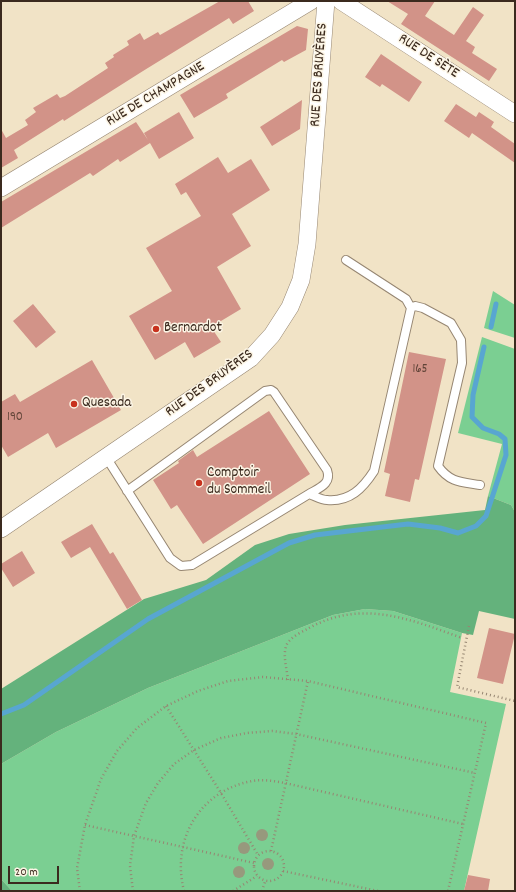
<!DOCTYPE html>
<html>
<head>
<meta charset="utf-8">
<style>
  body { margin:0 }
  #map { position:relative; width:516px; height:892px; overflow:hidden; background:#f1e3c6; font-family:Dekko,sans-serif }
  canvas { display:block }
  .frame { position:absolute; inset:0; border:2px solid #3b2a1e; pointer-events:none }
  .scale { position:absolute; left:8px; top:866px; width:51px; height:18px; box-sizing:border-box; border:2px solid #3b2a1e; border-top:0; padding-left:5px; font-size:12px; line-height:14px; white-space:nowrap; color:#3b2a1e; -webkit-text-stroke:3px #fcf5e5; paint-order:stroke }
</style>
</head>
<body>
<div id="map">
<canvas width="516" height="892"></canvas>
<div class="frame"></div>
<div class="scale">20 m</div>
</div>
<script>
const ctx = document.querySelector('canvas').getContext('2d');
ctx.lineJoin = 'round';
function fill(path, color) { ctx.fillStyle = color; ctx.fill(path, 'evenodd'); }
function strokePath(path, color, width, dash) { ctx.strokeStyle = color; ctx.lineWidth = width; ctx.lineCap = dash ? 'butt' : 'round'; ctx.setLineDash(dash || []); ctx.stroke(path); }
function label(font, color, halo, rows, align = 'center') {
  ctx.font = font + ' Dekko,sans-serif'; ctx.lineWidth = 3; ctx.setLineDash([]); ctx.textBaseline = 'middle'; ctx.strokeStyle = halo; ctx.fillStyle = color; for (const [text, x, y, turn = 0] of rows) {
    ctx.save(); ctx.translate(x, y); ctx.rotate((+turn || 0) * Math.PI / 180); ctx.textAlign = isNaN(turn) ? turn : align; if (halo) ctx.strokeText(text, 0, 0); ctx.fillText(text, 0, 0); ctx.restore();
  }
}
const green = new Path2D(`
  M493,291l22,14v33l-31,-10z
  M482,337l33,12v163l-4,-7 -23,-9 14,-52 -44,-11z
  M365,609l28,2 69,22 -12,59 56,12 -42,187h-452l-11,-12v-115l55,-32 92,-44 185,-73z`);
const forest = new Path2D(`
  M488,496l23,9 4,7v107l-36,-8 -6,24 -11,-2 -69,-22 -28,-2 -32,6 -185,73 -92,44 -55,32v-75l143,-90 62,-19 49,-35 34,-11 56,-9 140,-15z
  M1,879l11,12h-11z`);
const stream = new Path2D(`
  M491,327l5,-23
  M1,714l23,-9 124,-86 141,-76 26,-8 93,-11 32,4 18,5 18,-7 10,-10 20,-61 -1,-16 -6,-5 -16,-6 -11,-11 1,-22 11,-48`);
const building = new Path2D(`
  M220,1h28l6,10 -21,13 -4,-6 -86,53 -79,50 -1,-2 -49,31 4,8 -17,10v-39l5,9 22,-13 -3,-5 11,-8 -3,-4 24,-14 3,4 5,-2 43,-28 -3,-5 9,-6 -1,-2 16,-10 -2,-4 13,-8 4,7 14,-8 2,3z
  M387,1h48l-10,15 29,19 19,-28 11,8 -18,26 9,6 -3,6 25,16 -8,12 -88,-57 7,-10z
  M297,26l11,3 -2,21 -22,12 -2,-2 -56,34 2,4 -34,20 -14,-23z
  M381,54l41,28 -13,20 -27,-18 -2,3 -15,-10z
  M302,100l-2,29 -28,17 -12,-19z
  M456,104l20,13 3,-5 15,10 -3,5 24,17v19l-43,-30 -3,5 -25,-17z
  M179,112l15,26 -35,21 -9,-16 -30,19 -2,-3 -25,17 -3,-3 -89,55v-26l135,-80 12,18 -4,-7z
  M218,157l10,16 23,-14 19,31 -38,24 19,32 -34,21 24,42 -30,18 10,15 -27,16 -9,-16 -30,18 -26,-44 43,-25 -26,-43 55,-32 -15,-24 -5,3 -6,-11z
  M33,304l23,28 -20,16 -23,-27z
  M409,352l37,7 -27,121 -4,-1 -5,23 -25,-6 5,-22 -6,-2z
  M92,360l29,50 -65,38 -8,-15 -40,24 -7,-12v-43l14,-8 5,8z
  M269,411l41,63 -107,70 -26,-39 -6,4 -18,-29 26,-17 -1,-2 15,-11 4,7z
  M92,524l18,30 3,-2 29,48 -15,9 -37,-62 -19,11 -10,-16z
  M22,551l13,22 -22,14 -12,-19v-4z
  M489,628l26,6 -12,50 -26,-6z
  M468,875l22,4 -2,12h-24z`);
const path = new Path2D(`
  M469,626l-12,61 58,14
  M288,680c-1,-11 -6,-26 -1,-36 5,-8 15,-12 22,-16 53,-29 101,-9 153,10
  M166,706l55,87 37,62
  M85,825l169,38
  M254 866a15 15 0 1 1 30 0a15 15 0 1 1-30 0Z
  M271,851l37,-170
  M283,871l95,20
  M80,891l-3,-23 8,-43 16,-46 16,-28 20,-23 29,-22 32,-15 30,-10 35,-4 45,4 178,42 -38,168
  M133,891l-3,-25 4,-30 12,-33 12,-20 16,-19 20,-14 27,-12 26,-5 25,-2 24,3 179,39
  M184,891c-13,-51 15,-100 68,-110 11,-2 22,0 33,2l178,41
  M233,891l24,-15
  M262,891l3,-9`);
const service = new Path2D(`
  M411,308l4,-2 8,2 28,15 10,17 1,23 -24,103c12,17 24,16 42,19
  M106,457l64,101 11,8 11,-1 117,-71c10,-6 23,-10 18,-24l-53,-78 -3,-2 -6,1 -138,100
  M309,494c6,2 12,6 18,6 23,2 36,-12 47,-29l37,-163 -5,-9 -60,-39`);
const minor = new Path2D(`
  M341,1l174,113
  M1,188l310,-187
  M1,529l250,-171 21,-23 18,-28 11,-27 6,-36 19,-243`);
const trees = [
  [262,835],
  [244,848],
  [268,864],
  [239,872]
];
const markers = [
  [156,329,4,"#c8321e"],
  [74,404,4,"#c8321e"],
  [199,483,4,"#c8321e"]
];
const numberNames = [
  ["165",420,370],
  ["190",15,418]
];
const streetNames = [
  ["RUE DE SÈTE",428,57,33],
  ["RUE DES BRUYÈRES",320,75,-86],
  ["RUE DE CHAMPAGNE",156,95,-31],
  ["RUE DES BRUYÈRES",210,384,-36]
];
const poiNames = [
  ["Bernardot",164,329],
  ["Quesada",82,404],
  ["Comptoir",207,474],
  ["du Sommeil",207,491]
];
fill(green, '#7bcf92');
fill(forest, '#64b27c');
strokePath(stream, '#58a6d1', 5);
fill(building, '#d29388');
strokePath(service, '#968672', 10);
strokePath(minor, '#968672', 18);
strokePath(path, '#968672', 2.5, [1, 3]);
strokePath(service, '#fff', 8);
strokePath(minor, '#fff', 17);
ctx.fillStyle = '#97997d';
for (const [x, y] of trees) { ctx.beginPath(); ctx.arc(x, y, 6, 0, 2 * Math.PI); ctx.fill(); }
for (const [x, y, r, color] of markers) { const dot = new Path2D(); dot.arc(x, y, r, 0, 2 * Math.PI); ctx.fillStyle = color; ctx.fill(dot); strokePath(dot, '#fcf5e5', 1.5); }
label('13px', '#614438', null, numberNames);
label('15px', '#3b2a1e', '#fcf5e5', streetNames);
label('15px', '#3b2a1e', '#fcf5e5', poiNames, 'left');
</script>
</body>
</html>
